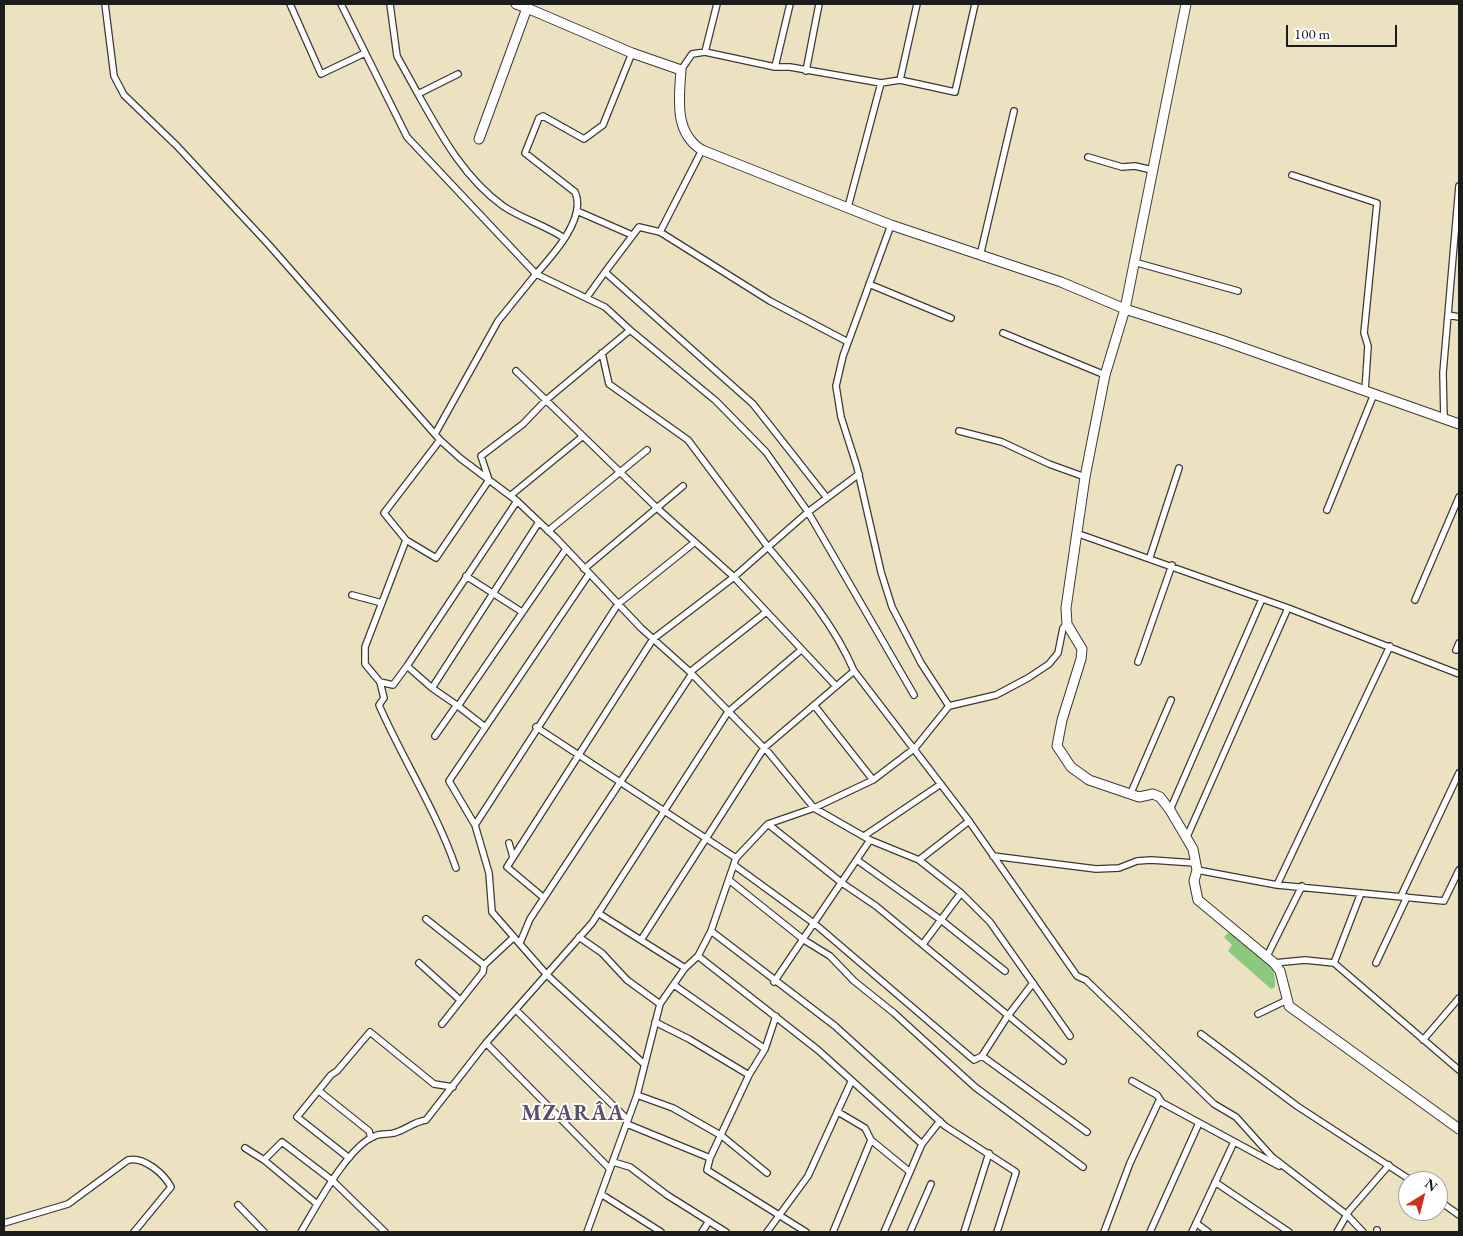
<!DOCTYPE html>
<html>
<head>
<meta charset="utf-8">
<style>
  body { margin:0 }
  #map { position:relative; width:1463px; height:1236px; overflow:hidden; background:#ece1c0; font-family:"EB Garamond",serif }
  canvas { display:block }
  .frame { position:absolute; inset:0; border:5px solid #1c1c1c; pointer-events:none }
  .north { position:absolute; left:1398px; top:1171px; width:50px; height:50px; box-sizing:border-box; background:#fff; border:1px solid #a4a4a4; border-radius:50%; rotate:36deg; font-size:14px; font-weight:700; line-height:20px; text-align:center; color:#1c1c1c }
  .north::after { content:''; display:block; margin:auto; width:18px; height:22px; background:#c8321e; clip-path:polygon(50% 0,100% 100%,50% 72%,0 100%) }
  .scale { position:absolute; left:1286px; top:25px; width:111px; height:22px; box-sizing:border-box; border:2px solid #1c1c1c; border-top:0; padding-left:6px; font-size:15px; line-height:18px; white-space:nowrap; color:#1c1c1c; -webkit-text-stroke:4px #fff; paint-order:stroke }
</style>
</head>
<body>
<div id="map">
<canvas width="1463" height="1236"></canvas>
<div class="frame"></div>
<div class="north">N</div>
<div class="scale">100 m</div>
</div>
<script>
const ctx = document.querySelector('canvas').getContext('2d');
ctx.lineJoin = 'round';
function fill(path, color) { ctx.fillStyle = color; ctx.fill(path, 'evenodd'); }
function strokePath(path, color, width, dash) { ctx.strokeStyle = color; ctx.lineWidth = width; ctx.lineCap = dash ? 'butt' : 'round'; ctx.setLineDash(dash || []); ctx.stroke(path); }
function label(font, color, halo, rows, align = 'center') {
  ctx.font = font + ' "EB Garamond",serif'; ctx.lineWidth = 4; ctx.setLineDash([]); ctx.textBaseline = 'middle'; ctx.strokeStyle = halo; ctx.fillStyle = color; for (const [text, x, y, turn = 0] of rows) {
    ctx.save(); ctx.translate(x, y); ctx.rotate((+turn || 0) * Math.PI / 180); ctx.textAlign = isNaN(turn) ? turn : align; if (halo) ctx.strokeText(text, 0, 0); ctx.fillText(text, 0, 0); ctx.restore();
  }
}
const green = new Path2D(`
  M1230,931l10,7v5c11,2 29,16 33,28 2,4 2,11 2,16l-4,2 -43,-38 4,-6 -8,-8z`);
const street = new Path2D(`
  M105,4l9,72 10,19 53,51 92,99 171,195 20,18 57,43 39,37 85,90 49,44 79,81 45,55 56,32 49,20 42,33 29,29 80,114
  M290,4l31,70 44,-21
  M341,4l66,133 129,137c16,-18 51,-56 39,-82l-50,-39 14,-35 4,-2 41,23 19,-14 29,-72
  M390,4l7,52 21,38
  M705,52l12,-48
  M775,67l15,-63
  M681,70l11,-16 13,-2 70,15h15l91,16 19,-3 55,12 20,-88
  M806,71l13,-67
  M458,74l-40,20c23,41 46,84 85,112 19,13 42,19 61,32
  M900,80l17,-76
  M1088,157l34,10 13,-1 17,4
  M1292,175l85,28 -13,130 4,13 -3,45
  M848,207l33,-124
  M577,211l55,24
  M891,225l-48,131 -7,30 5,31 16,50 24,105 11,35 29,56 28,43
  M660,232l110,69 78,41
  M980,256l34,-145
  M1134,262l104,29
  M605,272l34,-45 21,5 42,-82
  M869,284l82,34
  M587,297l18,-25 148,132 74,94
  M1448,315l11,2
  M630,330l86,71 50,51 42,60 106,183
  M1003,333l102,42
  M516,371l141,137 77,69 102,109
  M1444,419l-1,-46 16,-187
  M959,431l43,11 47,22 36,13
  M435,434l63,-113 38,-47 69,33 25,23 -85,71 -22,23 -42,32 8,24 -53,78 -30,-18 -41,107v17l15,18 4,16 -5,7c24,55 57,105 77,163
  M859,474l-51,38 -40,35c33,39 66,77 86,124l115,150 108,155 9,4 128,124 22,13 36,40 75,58 16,17
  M510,496l73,-60
  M1327,510l47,-116
  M539,522l-107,166 26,18 108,-157
  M548,531l99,-81
  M1076,533l212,75 171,66
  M406,540l-22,-27 56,-73
  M1150,557l29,-89
  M584,569l99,-83
  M589,574l-140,207 26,44 14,48 3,39 55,63 97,89
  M466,576l56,36
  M352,595l30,8
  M1415,600l44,-103
  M1456,650l3,-7
  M1138,662l34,-97
  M690,672l75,-59
  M380,682l13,3 14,-19
  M432,688l-25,-22 110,-165
  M814,705l59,75
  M458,706l27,21
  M536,727l200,131
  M435,736l21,-30
  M1130,795l41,-95
  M1170,810l92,-211
  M768,824l74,59 34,23 187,155
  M475,825l143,-221 77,-62
  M864,836l77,-52
  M1186,839l102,-231
  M509,843l4,14
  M993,856l103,13 23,-1 18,-7 14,-1 44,3
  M857,860l84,60 64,51
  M919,860l50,-39
  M734,865l81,59 159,136 8,-4 25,-39 26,-34
  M1197,870l80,15 167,16 15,-31
  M729,880l75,60 26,16 24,25 40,32 81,74 108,80
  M1277,885l113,-239
  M1401,896l58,-123
  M544,898l-37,-31 146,-228 81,-62 34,-30 -80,-107 -79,-56 -7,-31
  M598,913l87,55
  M426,919l58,46
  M711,931l124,95 110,100 71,46 -19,60
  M579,937l23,16 25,27 33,24
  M641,940l123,-192 90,-77
  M520,943l10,-24 161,-244
  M923,944l38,-51
  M698,956l120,94 104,94
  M1267,956l35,-70
  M419,963l41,37
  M1274,963l31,-3 29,3 125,107
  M1334,963l27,-70
  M1376,963l31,-66
  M774,982l96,-142
  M674,985l91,64
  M516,1010l112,110
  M1258,1014l27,-13
  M655,1022l34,17 60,36
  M442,1024l41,-52 1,-7 30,-28
  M1201,1034l96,72 115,75
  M1423,1040l36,-42
  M486,1043l124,126
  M982,1056l105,76
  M1132,1081l25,14 4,6
  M319,1091l50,40 2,7
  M637,1095l36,13 49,28 45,37
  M838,1112l27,16 6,12 39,32
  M627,1124l83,34 -3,12 99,62
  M245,1148l19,12 53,44
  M349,1158l-52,-41 34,-42 6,-4 33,-39 64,52 19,3
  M710,1158l39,-83 16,-26 11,-33
  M264,1160l18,-18 51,39 52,51
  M613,1162l17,5 37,28 59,37
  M1215,1182l74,50
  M601,1194l60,38
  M1438,1200l21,15
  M238,1205l26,27
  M4,1223l64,-19 60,-44c16,-4 36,14 43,27l-37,45
  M1196,1223l12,9
  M1377,1230v2
  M301,1232c15,-25 47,-86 74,-96 6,-3 13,-1 19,-3 12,-3 19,-11 32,-13l60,-77 106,-120 136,-211 73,-62
  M587,1232l50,-137 23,-91 25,-36 13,-12 13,-25 25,-73 32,-34 46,-16 59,-28 42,-32 34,-42 47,-11 32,-17 21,-14 9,-11 5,-25 4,-4
  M702,1232l7,-11
  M767,1232l41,-56 43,-94
  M833,1232l38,-92
  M884,1232l38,-88 18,-23
  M910,1232l21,-48
  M964,1232l25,-79
  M1104,1232l26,-69 29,-62 120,65
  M1150,1232l49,-109
  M1192,1232l42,-90
  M1337,1232l12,-21 40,-46`);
const secondary = new Path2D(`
  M528,4l-1,4 105,45 49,17c-2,29 -7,63 21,80l189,75 170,57 64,27 96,31 238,84
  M1186,4l-61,305 -20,66 -20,102 -19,131 1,16 15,25 -1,10 -19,61 -5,26 14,21 18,13 50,17 14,-3 7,3 10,13 23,39 4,21 -3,11 4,19 76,63 6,8 9,35 170,123
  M479,139l48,-131 -11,-4`);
const districtNames = [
  ["MZARÂA",573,1114]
];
fill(green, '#8cc97e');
strokePath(street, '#3b3a35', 8);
strokePath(secondary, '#3b3a35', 11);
strokePath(street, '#fff', 5.5);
strokePath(secondary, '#fff', 9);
ctx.letterSpacing = '1px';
label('bold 22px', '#5a5067', '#fff', districtNames);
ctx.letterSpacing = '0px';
</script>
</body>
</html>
